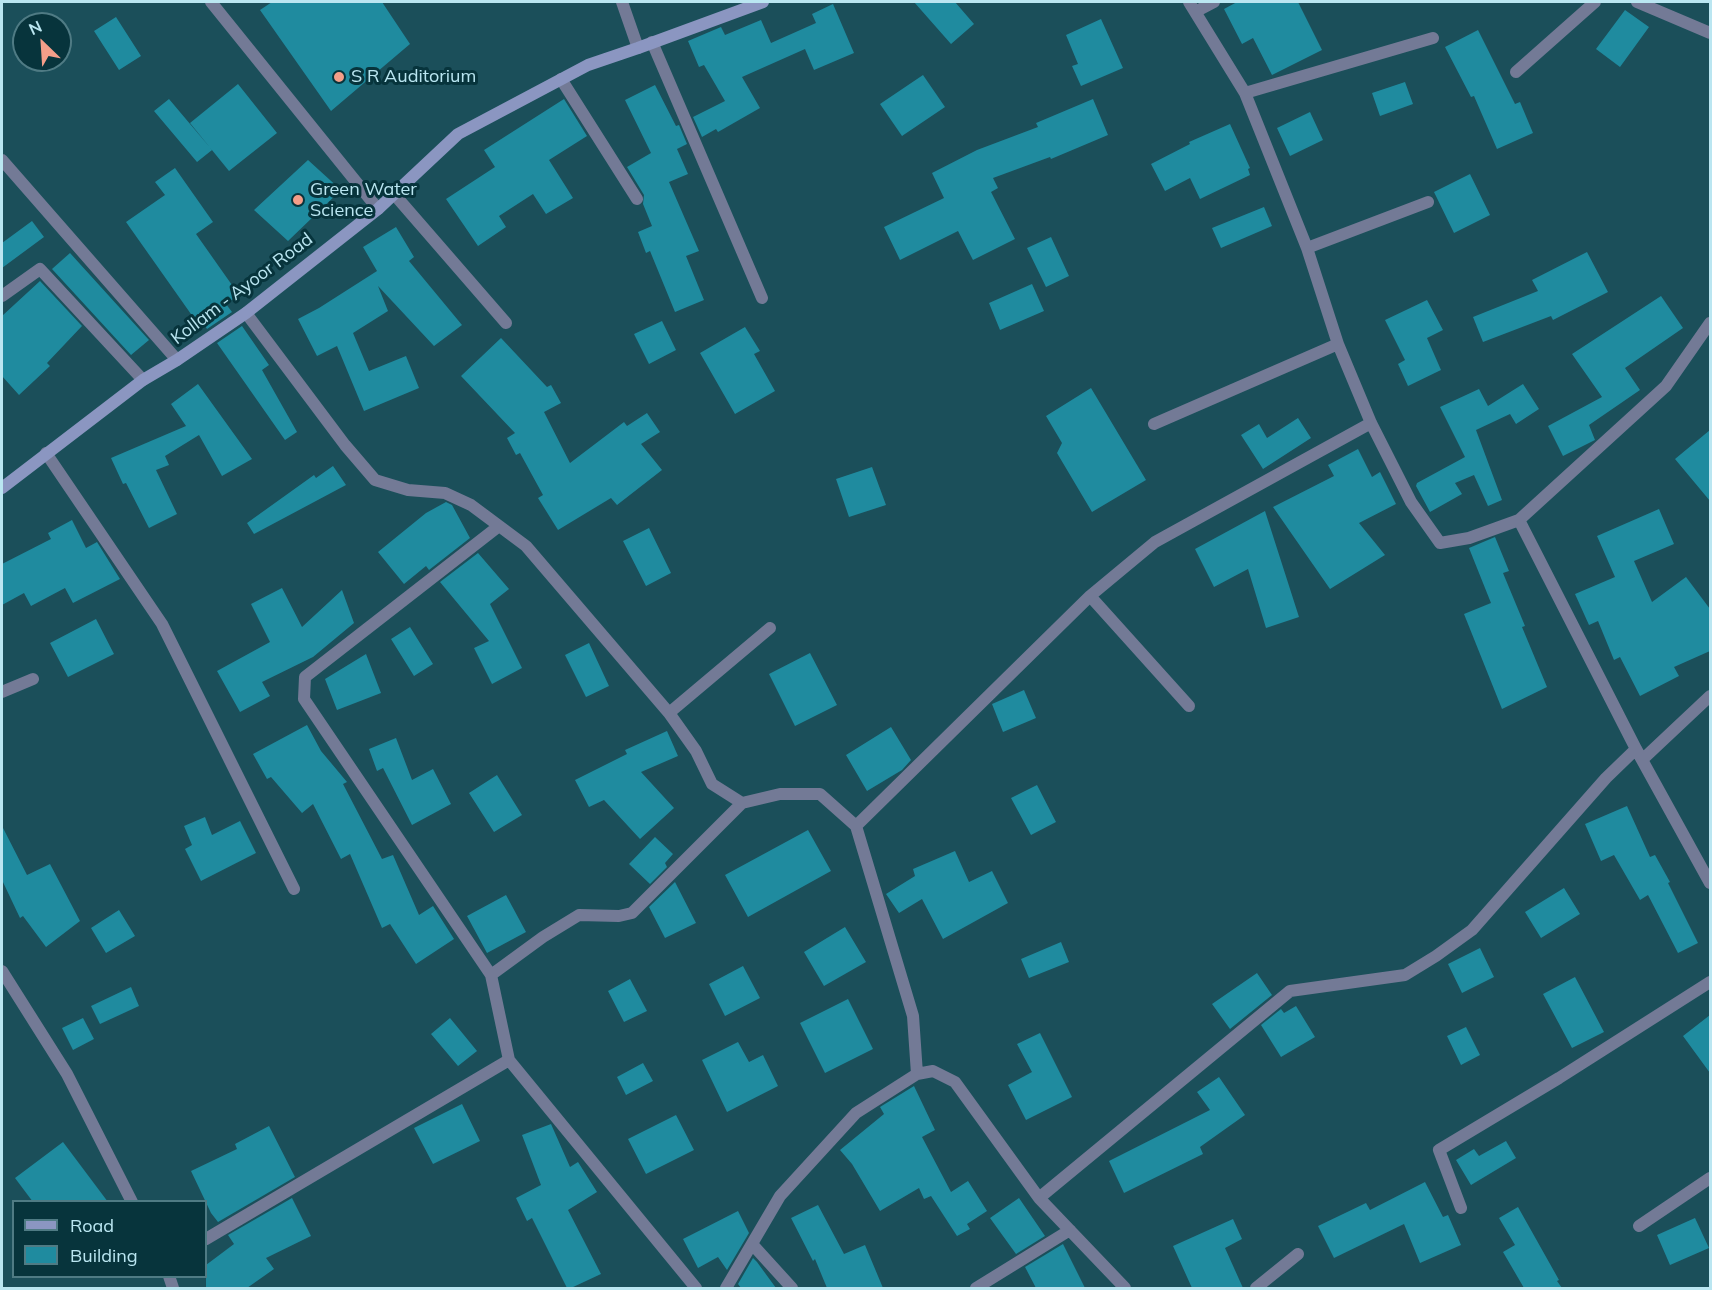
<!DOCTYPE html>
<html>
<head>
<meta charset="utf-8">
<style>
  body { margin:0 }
  #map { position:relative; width:1712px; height:1290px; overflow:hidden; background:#1b4f5a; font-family:Mulish,sans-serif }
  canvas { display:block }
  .frame { position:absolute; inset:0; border:3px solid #bae6f1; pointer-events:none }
  .legend { position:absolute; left:12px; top:1200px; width:195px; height:78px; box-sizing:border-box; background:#07343c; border:2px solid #4f7b84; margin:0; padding:8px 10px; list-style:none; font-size:18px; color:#bae6f1 }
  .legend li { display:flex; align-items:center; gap:12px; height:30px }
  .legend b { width:30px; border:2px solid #4f7b84 }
  .north { position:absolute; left:12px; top:12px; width:60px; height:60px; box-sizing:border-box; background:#07343c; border:2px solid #4f7b84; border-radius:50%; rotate:335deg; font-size:16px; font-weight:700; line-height:24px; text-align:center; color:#bae6f1 }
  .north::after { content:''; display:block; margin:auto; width:21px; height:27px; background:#f49e89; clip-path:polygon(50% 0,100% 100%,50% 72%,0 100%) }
</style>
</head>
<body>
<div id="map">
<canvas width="1712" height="1290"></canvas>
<div class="frame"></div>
<ul class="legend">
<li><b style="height:8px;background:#8b96c1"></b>Road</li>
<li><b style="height:16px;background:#1f8b9f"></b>Building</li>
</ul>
<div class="north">N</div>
</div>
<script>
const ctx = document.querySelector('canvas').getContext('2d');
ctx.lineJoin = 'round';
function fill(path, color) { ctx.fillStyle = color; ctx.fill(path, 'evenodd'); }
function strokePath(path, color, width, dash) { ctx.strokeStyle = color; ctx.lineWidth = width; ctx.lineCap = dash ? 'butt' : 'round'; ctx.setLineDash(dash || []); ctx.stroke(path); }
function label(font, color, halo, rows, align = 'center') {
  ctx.font = font + ' Mulish,sans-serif'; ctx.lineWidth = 6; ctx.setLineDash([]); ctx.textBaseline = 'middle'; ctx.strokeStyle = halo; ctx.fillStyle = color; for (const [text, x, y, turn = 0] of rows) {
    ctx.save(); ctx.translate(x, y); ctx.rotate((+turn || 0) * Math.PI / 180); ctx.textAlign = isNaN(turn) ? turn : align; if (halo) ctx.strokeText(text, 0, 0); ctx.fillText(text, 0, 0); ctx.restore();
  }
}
const building = new Path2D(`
  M272,2h110l28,42 -79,67 -71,-101z
  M914,2h41l19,22 -23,20z
  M1237,2h61l24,48 -50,25 -19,-37 -11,6 -18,-35z
  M833,4l21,49 -40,17 -9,-21 -63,28 18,31 -42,24 -2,-3 -14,8 -9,-20 32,-16 -21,-36 -5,2 -11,-26 33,-14 4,8 36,-15 10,23 45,-20 -4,-9z
  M1625,10l24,17 -29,40 -24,-18z
  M116,17l25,39 -22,14 -25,-39z
  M1101,19l22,49 -42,18 -9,-20 6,-2 -12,-29z
  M1478,30l37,74 5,-2 13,31 -36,16 -23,-53 -3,1 -26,-50z
  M923,75l22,32 -43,29 -22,-32z
  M1405,82l8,22 -33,12 -8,-23z
  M238,84l39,49 -48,38 -39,-48z
  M655,85l21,41 3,-1 8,19 -10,5 11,25 -19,8 30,69 -13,5 18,44 -29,12 -25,-61 -4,2 -8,-21 14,-6 -9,-22 1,-9 -17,-28 24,-14 -26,-53z
  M169,99l43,51 -15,12 -43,-51z
  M564,99l23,37 -38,24 24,38 -27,16 -13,-20 -34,22 7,11 -28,19 -32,-47 49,-32 -11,-17z
  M1093,99l15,36 -57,24 -1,-2 -57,21 5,10 -7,4 24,47 -42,21 -15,-29 -58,29 -16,-33 60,-29 -12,-25 45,-23 61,-23 -2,-4z
  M1310,112l13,28 -33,16 -13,-28z
  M1230,124l20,44 -2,1 2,6 -50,24 -10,-21 -25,13 -14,-27 39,-20 -1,-2z
  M308,160l33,30 -53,51 -34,-31z
  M175,168l38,54 -17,12 43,61 -13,9 6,8 -25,17 -5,-8 -4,3 -72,-102 39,-27 -10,-13z
  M1470,174l20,41 -36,18 -20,-41z
  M1264,207l8,19 -51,22 -9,-20z
  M32,221l12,16 -42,31v-25z
  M396,227l18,30 -5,4 53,64 -28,21 -56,-60 10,25 -35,22 16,38 37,-15 13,32 -55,23 -27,-65 -20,10 -19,-37 21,-11 58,-37 -14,-24z
  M1051,237l18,39 -23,11 -19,-39z
  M1587,252l21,40 -55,28 -2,-4 -68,26 -10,-25 65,-26 -6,-11z
  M70,253l79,87 -18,15 -79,-86z
  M40,281l42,45 -35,37 3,3 -31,29 -17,-19v-60z
  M1032,284l12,27 -44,19 -11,-27z
  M1661,296l22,32 -58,40 15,22 -51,35 6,15 -32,16 -15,-30 54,-29 -30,-43z
  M1427,300l16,30 -16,8 14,32 -33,16 -10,-22 7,-4 -20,-40z
  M662,321l14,29 -27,14 -15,-30z
  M242,326l27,39 -7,5 35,62 -12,8 -68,-97z
  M745,327l15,24 -6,3 21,37 -40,23 -35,-61z
  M501,338l46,49 4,-2 10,18 -17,9 26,51 54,-41 3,4 20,-13 13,19 -19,12 21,26 -45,35 -6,-7 -53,32 -20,-32 5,-3 -23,-42 -4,2 -9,-17 8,-5 -54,-57z
  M198,384l54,75 -30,17 -23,-41 -34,21 4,9 -13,5 21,44 -28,14 -23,-45 -3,1 -12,-26 75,-32 -15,-22z
  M1523,384l16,25 -23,15 -6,-10 -34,16 26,70 -14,6 -14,-31 -19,8 7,11 -32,18 -14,-26 1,-3 48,-26 -25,-50 39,-18 9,17z
  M1091,388l55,92 -54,32 -35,-59 5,-10 -16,-27z
  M1298,418l13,20 -48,31 -22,-34 18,-11 8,14z
  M1710,430v71l-35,-42z
  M1358,449l14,28 8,-5 16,32 -37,19 26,32 -55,34 -57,-82 61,-31 -6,-11z
  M333,466l13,19 -92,49 -7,-11 67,-48 2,3z
  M872,467l14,38 -37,12 -13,-38z
  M446,502l6,3 18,33 -41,32 -3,-4 -22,18 -26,-32 48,-39z
  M1659,509l15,35 -40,17 18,41 34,-25 24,32v42l-36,16 5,9 -39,20 -20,-39 -6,3 -16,-39 -9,4 -14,-31 40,-17 -18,-41z
  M1265,511l34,106 -33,11 -18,-59 -34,18 -19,-38z
  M72,520l14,28 11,-6 23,37 -47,24 -8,-15 -34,18 -7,-13 -22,12v-41l49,-25 -3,-6z
  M649,528l22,45 -25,13 -23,-45z
  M1495,537l14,34 -6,2 22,53 -3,1 25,60 -45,22 -38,-95 27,-11 -22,-55z
  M478,553l31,36 -19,15 32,64 -30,16 -18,-36 15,-7 -49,-59z
  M282,588l20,39 40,-37 12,33 -41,34 -51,25 8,14 -30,16 -23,-41 53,-29 -19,-38z
  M96,619l18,35 -46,23 -18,-34z
  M410,627l23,37 -19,12 -23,-37z
  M589,643l20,43 -23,11 -21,-42z
  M810,653l27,52 -42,21 -26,-52z
  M366,654l15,39 -44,17 -12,-31z
  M1024,690l12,28 -33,14 -11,-28z
  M307,725l14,26 26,31 -4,2 39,75 11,-4 26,60 14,-9 21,33 -38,25 -26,-40 -8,4 -32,-74 -9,5 -28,-55 -11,9 -31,-36 -4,2 -14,-25z
  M891,727l20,33 -9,10 -35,21 -21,-36z
  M667,731l11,25 -37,16 33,36 -34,31 -36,-39 -15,7 -14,-27 52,-26 -2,-4z
  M396,738l16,42 21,-11 18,35 -39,21 -29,-57 -6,3 -8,-22z
  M497,775l25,40 -28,17 -25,-39z
  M1037,785l19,37 -25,13 -20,-37z
  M1627,806l23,51 5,-2 15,27 -2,1 30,60 -20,10 -30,-58 -8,5 -26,-45 -13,6 -16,-37z
  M205,817l7,18 28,-14 16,32 -55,28 -16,-32 7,-4 -8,-19z
  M2,826l25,49 23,-11 30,57 -34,26 -23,-31 -3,2 -18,-38z
  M808,830l23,41 -83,46 -23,-42z
  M655,837l18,17 -8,9 2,4 -17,17 -21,-20z
  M955,851l14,31 23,-11 16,32 -65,36 -21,-40 -23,14 -13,-19 29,-18 -2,-7z
  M675,882l21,41 -31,15 -16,-31z
  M1564,888l16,26 -39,24 -16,-26z
  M506,895l20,37 -39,21 -20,-37z
  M119,910l16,26 -29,17 -15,-25z
  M845,927l21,35 -42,24 -20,-34z
  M1061,942l8,20 -40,16 -8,-19z
  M1480,948l14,29 -32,16 -14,-29z
  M743,966l17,32 -35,18 -16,-32z
  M1257,973l15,22 -42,34 -18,-25z
  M1575,977l29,55 -32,16 -29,-54z
  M630,979l17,32 -23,11 -16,-31z
  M131,987l8,19 -39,18 -9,-18z
  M848,999l25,50 -48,24 -25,-50z
  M1296,1006l19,31 -34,20 -20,-32 20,-16 3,4z
  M1710,1015v58l-27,-37z
  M83,1018l11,21 -21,11 -11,-22z
  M450,1018l27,33 -19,15 -27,-32z
  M1466,1027l14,28 -19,10 -14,-29z
  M1040,1033l32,64 -46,23 -18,-35 24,-13 -15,-28z
  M738,1042l11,20 14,-7 15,31 -51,26 -25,-52z
  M643,1063l10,18 -27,14 -9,-18z
  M1219,1077l26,38 -45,32 3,7 -79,39 -15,-32 101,-51 -13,-18z
  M914,1086l21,44 -13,7 29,55 17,-11 19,30 -20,13 3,5 -13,7 -26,-40 -7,3 -5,-11 -39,23 -28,-47 -12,-14 44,-36 -4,-7z
  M462,1104l18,37 -47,23 -19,-36z
  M676,1115l18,35 -48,24 -18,-35z
  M551,1124l19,43 8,-5 19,30 -29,18 33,64 -30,14h-4l-35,-70 -5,3 -11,-23 25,-13 -19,-50z
  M269,1126l26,51 -77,45 -7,-9 -20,-42 46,-22 -2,-5z
  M1506,1141l10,17 -45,27 -15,-25 18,-11 5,7z
  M63,1142l45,60h-75l-18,-24z
  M1425,1182l18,35 5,-2 13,30 -41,18 -16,-39 -70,34 -16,-32 48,-23 4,7z
  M292,1198l19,38 -45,22 8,11 -27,19h-41v-23l28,-21 -6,-9z
  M1019,1198l26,38 -29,18 -26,-36z
  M818,1205l26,49 21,-9 18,43h-56l-12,-29 -2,2 -22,-43z
  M1518,1207l41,73 -2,1 5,7h-38l-21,-36 12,-7 -16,-27z
  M738,1211l11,22 -22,37 -9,-13 -20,11 -15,-29z
  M1695,1218l14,30 -39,17 -13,-30z
  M1233,1219l9,20 -17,9 18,40h-51l-19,-42z
  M1063,1244l22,44h-49l-11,-21z
  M753,1258l4,4 19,26h-35l-3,-4z`);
const lane = new Path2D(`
  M2,160l175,200`);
const street = new Path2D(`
  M211,2l167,207
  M622,2l16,46
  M1189,2l56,91 62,155 31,96 33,79 40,79 29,41 29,-5 50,-18 117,229 74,134
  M1637,2l73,31
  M1195,12l19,-10
  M652,42l110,256
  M1516,72l79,-70
  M561,79l76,120
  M1245,93l188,-55
  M394,194l112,129
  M1307,248l121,-46
  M2,296l38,-27 103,111
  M246,313l99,132 30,35 33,10 37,3 26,12 55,41 143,167 27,38 16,33 30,19 38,-9h40l36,32 57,190 4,58 16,-3 22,11 84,116 86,90
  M1154,424l184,-80
  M46,453l116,171 132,265
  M1519,520l147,-134 44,-63
  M499,526l-194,151 -1,22 187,276 18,85 187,228
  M1090,596l99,110
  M2,692l31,-13
  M669,713l101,-85
  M1643,759l67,-63
  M856,826l234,-230 65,-54 216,-119
  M2,971l65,103 65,128
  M491,975l52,-38 36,-22 40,1 13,-3 110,-110
  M1039,1198l251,-207 115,-16 31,-19 36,-26 134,-152 30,-29
  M1461,1208l-22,-58 120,-72 151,-96
  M1639,1226l71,-48
  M206,1239l303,-179
  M752,1244l40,44
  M169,1276l4,12
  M726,1288l54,-92 76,-83 61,-39
  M976,1288l94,-58
  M1256,1288l42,-34`);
const secondary = new Path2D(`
  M2,488l141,-108 34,-20 69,-47 132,-104 80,-75 130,-69 50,-17 125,-46`);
const markers = [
  [339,77,6,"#f49e89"],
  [298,200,6,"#f49e89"]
];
const poiNames = [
  ["S R Auditorium",351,77],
  ["Green Water",310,190],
  ["Science",310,211]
];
const streetNames = [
  ["Kollam - Ayoor Road",242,289,-37]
];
fill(building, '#1f8b9f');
strokePath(lane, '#737a96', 12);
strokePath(street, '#737a96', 12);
strokePath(secondary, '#8b96c1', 12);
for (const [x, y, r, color] of markers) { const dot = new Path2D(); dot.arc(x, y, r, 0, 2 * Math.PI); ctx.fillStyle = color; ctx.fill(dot); strokePath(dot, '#07343c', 2); }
label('18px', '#bae6f1', '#07343c', poiNames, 'left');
label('18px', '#bae6f1', '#07343c', streetNames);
</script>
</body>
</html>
